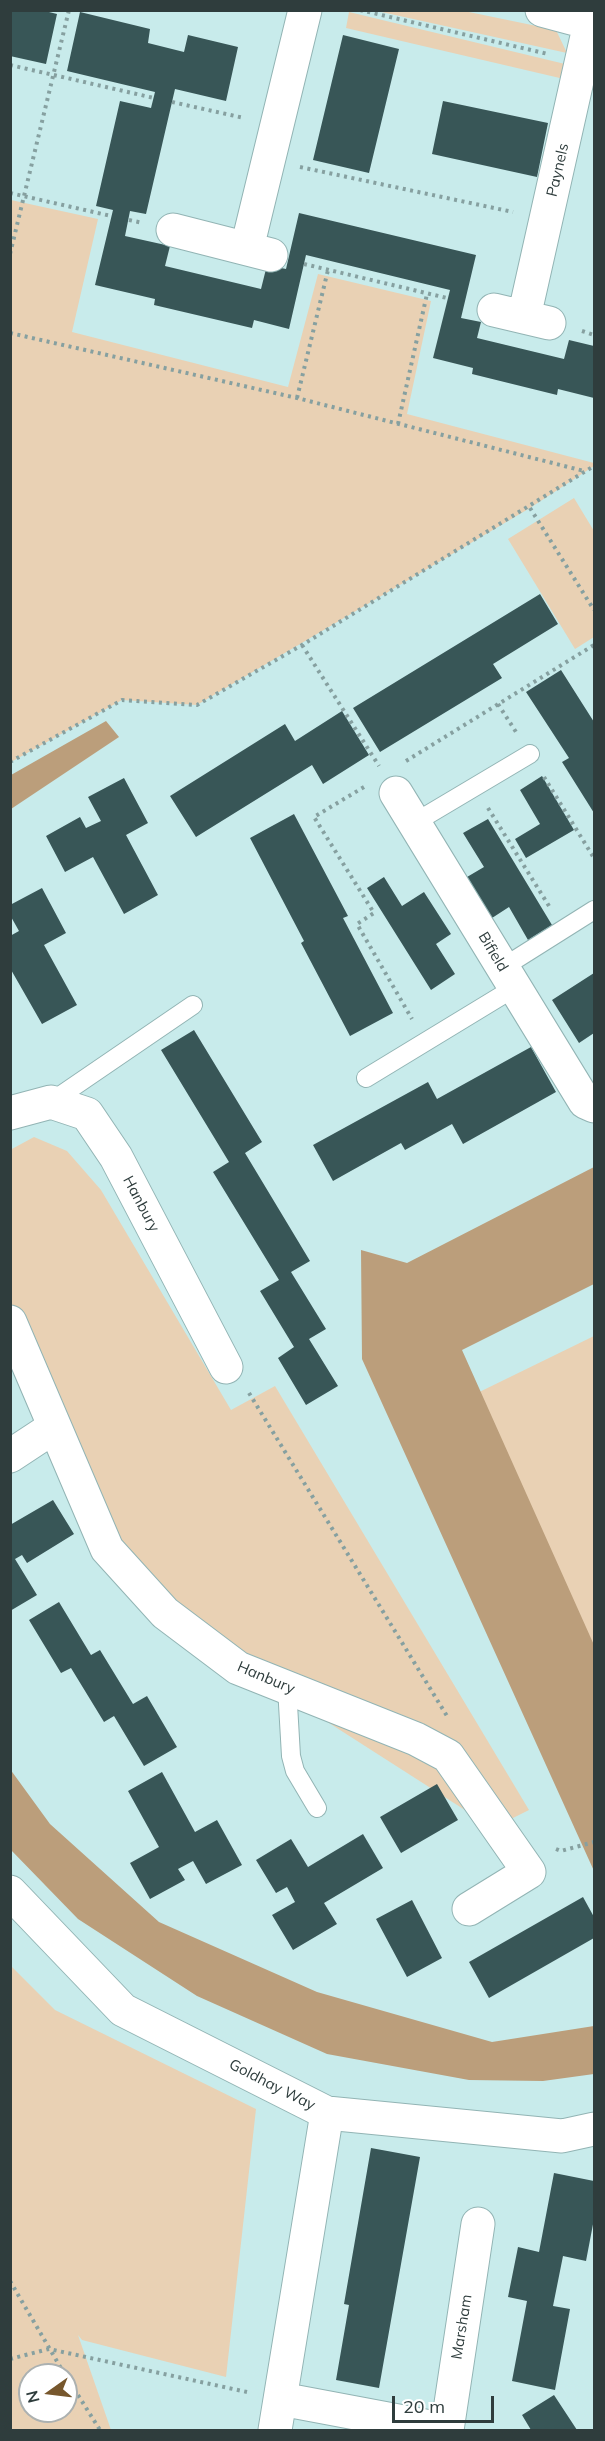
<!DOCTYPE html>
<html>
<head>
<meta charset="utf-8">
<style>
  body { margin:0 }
  #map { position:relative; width:605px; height:2441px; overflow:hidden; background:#c8ebeb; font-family:Mulish,sans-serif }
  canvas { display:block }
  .frame { position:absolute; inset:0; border:12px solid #2f3d3d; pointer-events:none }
  .north { position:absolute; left:18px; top:2363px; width:60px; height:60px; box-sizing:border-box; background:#fff; border:2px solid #acb1b1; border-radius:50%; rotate:256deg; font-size:16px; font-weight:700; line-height:24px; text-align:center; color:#2f3d3d }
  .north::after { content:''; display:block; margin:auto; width:21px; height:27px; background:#77572d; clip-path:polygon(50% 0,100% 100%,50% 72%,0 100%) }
  .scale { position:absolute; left:392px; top:2396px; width:102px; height:27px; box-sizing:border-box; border:3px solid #2f3d3d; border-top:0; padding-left:8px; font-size:18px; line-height:21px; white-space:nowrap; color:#2f3d3d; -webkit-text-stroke:4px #fff; paint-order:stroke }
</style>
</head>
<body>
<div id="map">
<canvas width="605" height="2441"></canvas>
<div class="frame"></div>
<div class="north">N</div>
<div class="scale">20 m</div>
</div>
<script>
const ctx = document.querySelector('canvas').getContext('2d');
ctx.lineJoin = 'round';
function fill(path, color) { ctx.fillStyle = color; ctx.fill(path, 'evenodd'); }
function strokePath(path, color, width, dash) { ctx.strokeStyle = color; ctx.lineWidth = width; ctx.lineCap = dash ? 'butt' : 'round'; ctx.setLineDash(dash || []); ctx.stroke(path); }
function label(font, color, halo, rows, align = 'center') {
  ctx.font = font + ' Mulish,sans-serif'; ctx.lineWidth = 6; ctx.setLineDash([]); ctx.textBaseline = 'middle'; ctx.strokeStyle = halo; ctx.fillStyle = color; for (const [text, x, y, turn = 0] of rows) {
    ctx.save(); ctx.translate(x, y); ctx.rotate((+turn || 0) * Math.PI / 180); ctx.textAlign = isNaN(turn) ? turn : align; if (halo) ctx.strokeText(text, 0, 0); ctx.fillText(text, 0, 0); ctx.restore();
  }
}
const green = new Path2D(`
  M377,11h87l92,19 11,23z
  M349,12l216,52 -1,15 -218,-51z
  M11,200l87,19 -26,113 216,55 30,-113 113,27 -24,113 187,49v3l-64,42 -333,197 -75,-5 -111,62z
  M574,498l20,33v106l-19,12 -67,-110z
  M34,1137l33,14 34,39 130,220 44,-24 254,424 -36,18 -331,-212 -51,-71 -100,-240 -1,-155z
  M594,1336v368l-129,-305z
  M10,1965l45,45 201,99 -30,268 -144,-37 -4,-5 33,95h-100zM30,2375h36v36h-36z`);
const forest = new Path2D(`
  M106,721l13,16 -108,72v-34z
  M594,1167v117l-132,66 132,295v226l-232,-512 -1,-109 46,13z
  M10,1769l40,55 109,98 158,70 175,50 102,-16v48l-51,7 -74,-1 -142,-26 -130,-58 -119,-77 -67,-69z`);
const building = new Path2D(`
  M10,10h31l16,4 -11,50 -36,-8z
  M80,12l70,17 -2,14 36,9 4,-17 50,12 -12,54 -51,-12 -29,125 -16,-3 -5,25 45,10 -5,20 96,23 6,-24 19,4 13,-56 177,42 -15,63 20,4 -4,16 87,21 5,-19 25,6v52l-36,-9 -1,6 -85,-21 1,-6 -40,-10 17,-68 -144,-35 -17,74 -35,-9 -2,8 -98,-23 1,-6 -60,-14 18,-75 -17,-4 24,-105 31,7 4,-16 -88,-21z
  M343,35l56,14 -30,124 -56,-13z
  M443,101l105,22 -11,54 -105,-23z
  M540,594l18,30 -65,40 9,14 -122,74 -27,-44z
  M561,670l33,52v91l-32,-51 7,-4 -43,-66z
  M342,711l27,44 -46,29 -11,-19 -116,72 -26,-41 115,-72 10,17z
  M542,776l32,54 -48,28 -11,-19 25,-15 -20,-34z
  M124,778l24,45 -22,12 32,60 -34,19 -31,-57 -28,15 -19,-36 34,-19 6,11 15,-7 -13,-24z
  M294,814l54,102 -5,2 50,95 -43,23 -49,-93 3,-2 -54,-103z
  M488,819l64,106 -24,15 -19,-33 -17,11 -25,-41 17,-10 -21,-34z
  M384,877l18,29 22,-14 27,42 -15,10 19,30 -24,16 -64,-102z
  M42,888l24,45 -22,12 33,60 -35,19 -32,-56v-32l9,-5 -9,-16v-10z
  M594,973v60l-15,10 -27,-43z
  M194,1030l68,112 -17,11 65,108 -19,11 35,57 -17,10 29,47 -32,19 -28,-47 16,-11 -34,-56 19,-11 -66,-108 16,-10 -68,-112z
  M531,1047l25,45 -93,52 -11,-20 -47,26 -4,-7 -68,38 -20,-36 115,-63 9,17z
  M53,1500l21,34 -47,29 -5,-8 -7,4 22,36 -27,16v-86z
  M59,1602l32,53 9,-5 33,54 14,-8 30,51 -33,19 -30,-50 -10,6 -33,-54 -10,5 -32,-53z
  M162,1772l33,60 22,-12 25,45 -36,19 -13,-23 -15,8 7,11 -35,19 -20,-36 29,-16 -31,-56z
  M437,1784l21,36 -57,33 -21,-36z
  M363,1834l20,34 -59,35 13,21 -44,26 -21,-35 23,-13 -8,-15 -11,6 -20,-33 35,-21 17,28z
  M583,1897l11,20v21l-105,60 -20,-36z
  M412,1900l30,58 -35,19 -31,-58z
  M371,2148l49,9 -41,231 -43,-8 13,-75 -5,-1z
  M554,2173l40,8v38l-8,42 -23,-5 -10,50 17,3 -15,81 -43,-9 15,-80 -19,-4 10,-50 21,5z
  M554,2395l23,35h-46l-9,-15z`);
const path = new Path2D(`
  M360,10l188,44
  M10,65l144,33
  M172,102l72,16
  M300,167l213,45
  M10,193l101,23
  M129,220l14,3
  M10,254l59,-244
  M304,264l143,34
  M582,331l12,4
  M10,333l287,65 287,73
  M297,398l31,-128
  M398,424l29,-130
  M530,508l64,102
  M302,645l77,121
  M498,704l18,28
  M406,761l188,-116
  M10,762l112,-62 75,5 105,-60 292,-179
  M544,777l50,81
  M364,787l-50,30 60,96 -17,11 55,95
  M488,808l61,98
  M249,1393l198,323
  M556,1849l5,2 33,-9
  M10,2281l55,94
  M10,2359l39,-10 198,43
  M66,2376l34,54`);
const service = new Path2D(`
  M414,823l116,-69
  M502,968l92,-58
  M366,1078l148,-90
  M51,1102l142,-97
  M287,1687l4,69 4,15 22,37`);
const minor = new Path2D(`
  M542,10l52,14
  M173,230l98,25
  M247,248l58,-238
  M494,310l55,13
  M524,317l66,-294
  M396,793l189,309 9,4
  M10,1113l41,-11 36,12 29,43 110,210
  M10,1322l97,227 58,64 73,55 178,71 32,17 81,116 -60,37
  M10,1456l44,-29
  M281,2399l165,31
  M275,2430l52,-317
  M447,2430l31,-206`);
const tertiary = new Path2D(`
  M10,1892l113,118 204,103 235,23 32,-7`);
const streetNames = [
  ["Paynels",558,170,-77],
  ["Bifield",493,952,59],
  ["Hanbury",141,1204,62],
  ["Hanbury",266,1678,23],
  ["Goldhay Way",272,2085,27],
  ["Marsham",462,2327,-81]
];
fill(green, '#e9d1b4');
fill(forest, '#bb9e7b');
fill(building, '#385657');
strokePath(service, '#92b4b4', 20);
strokePath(minor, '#92b4b4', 35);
strokePath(tertiary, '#92b4b4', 35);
strokePath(path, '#86a0a0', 4, [3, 4.5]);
strokePath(service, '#fff', 18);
strokePath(minor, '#fff', 33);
strokePath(tertiary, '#fff', 33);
label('15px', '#2f3d3d', '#fff', streetNames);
</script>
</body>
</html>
